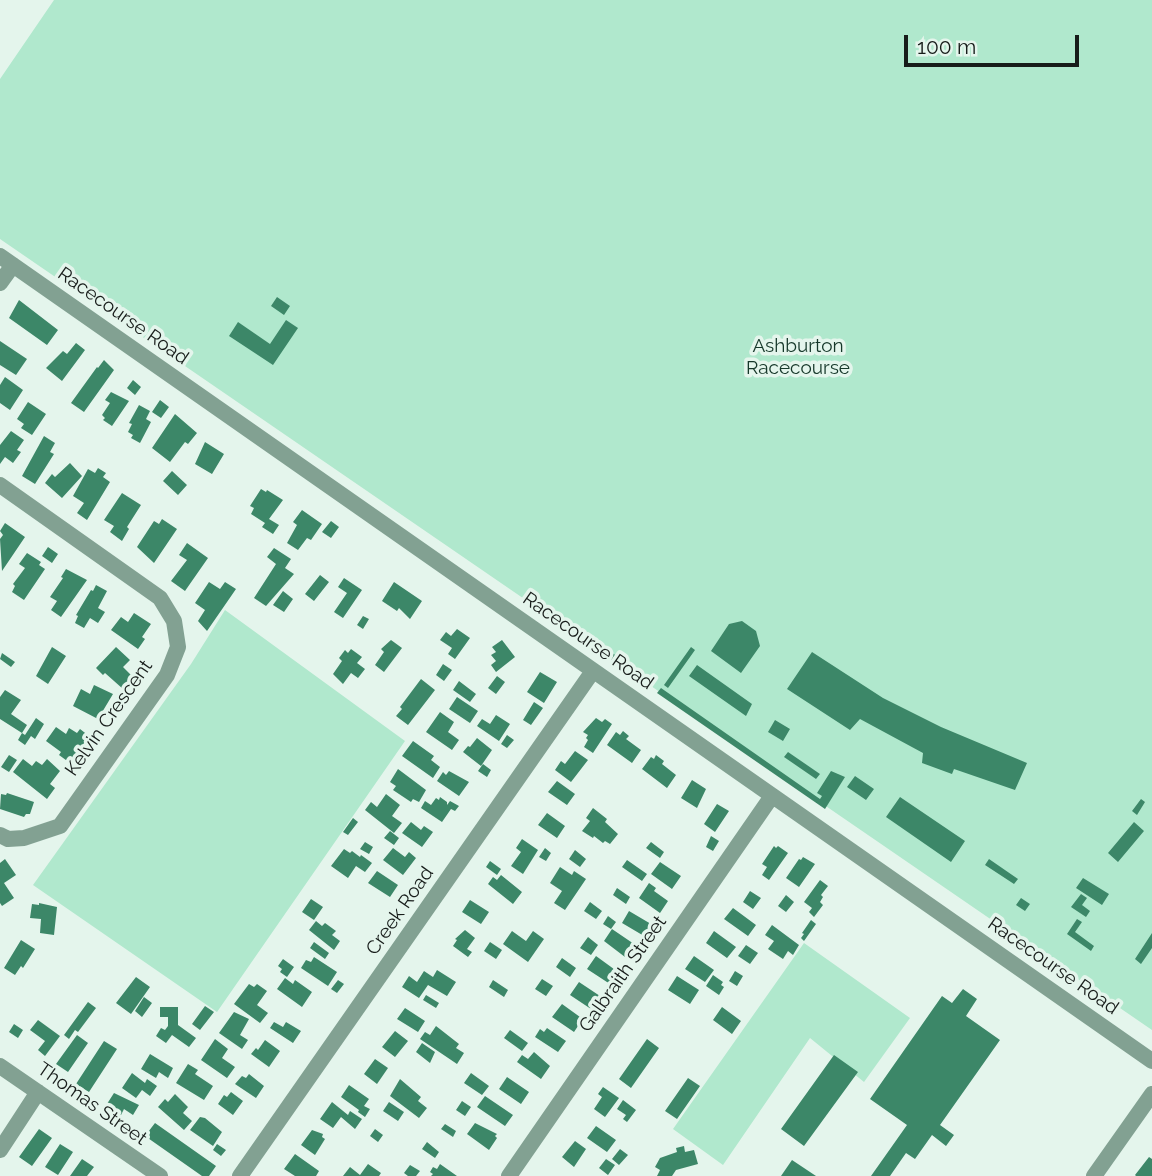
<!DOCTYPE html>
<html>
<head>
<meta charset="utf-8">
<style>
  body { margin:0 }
  #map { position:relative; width:1152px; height:1176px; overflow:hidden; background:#e4f5ec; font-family:Raleway,sans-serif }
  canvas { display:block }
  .scale { position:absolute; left:904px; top:35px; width:175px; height:32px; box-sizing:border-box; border:4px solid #171c1a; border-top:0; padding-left:9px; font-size:21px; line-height:24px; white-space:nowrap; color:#171c1a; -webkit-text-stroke:5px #e4f5ec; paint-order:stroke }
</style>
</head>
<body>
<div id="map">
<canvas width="1152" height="1176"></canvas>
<div class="scale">100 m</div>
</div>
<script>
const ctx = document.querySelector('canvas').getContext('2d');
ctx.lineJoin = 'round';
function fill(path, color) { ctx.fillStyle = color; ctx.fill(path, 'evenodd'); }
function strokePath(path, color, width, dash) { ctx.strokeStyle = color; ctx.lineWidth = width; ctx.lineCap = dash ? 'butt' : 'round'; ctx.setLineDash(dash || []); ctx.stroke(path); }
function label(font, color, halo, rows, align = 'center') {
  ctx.font = font + ' Raleway,sans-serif'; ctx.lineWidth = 7; ctx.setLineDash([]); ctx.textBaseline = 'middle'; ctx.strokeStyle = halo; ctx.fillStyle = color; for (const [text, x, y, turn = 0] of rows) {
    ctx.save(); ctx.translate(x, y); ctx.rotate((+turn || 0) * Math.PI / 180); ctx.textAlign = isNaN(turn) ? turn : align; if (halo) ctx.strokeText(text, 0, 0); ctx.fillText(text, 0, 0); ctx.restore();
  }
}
const green = new Path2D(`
  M54,0h1098v1030l-1152,-791v-160z
  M225,610l180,131 -188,271 -184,-127 158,-221z
  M804,943l106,75 -46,64 -54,-44 -87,127 -50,-36z`);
const building = new Path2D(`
  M277,297l13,9 -6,9 -13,-9z
  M19,300l39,30 -11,15 -38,-27z
  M286,320l12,8 -25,37 -44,-29 9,-14 32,22z
  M0,341l27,18 -11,16 -16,-10z
  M76,343l9,7 -23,31 -16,-13 17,-17 4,3z
  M104,360l10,10 -30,42 -13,-9 26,-36 1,1z
  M5,377l18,13 -13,20 -10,-7v-18z
  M133,380l8,7 -6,8 -8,-7z
  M111,392l18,9 -17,25 -9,-6 2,-2 -3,-3 8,-12 -5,-3z
  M160,400l9,7 -8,11 -9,-6z
  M28,402l18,12 -14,21 -11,-7 3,-4 -7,-5z
  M139,405l11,6 -4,8 5,3 -11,21 -9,-5 2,-3 -5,-3 4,-8 -3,-1z
  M175,414l22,19 -9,11 -3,-2 -15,20 -18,-14z
  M11,431l13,9 -7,10 4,2 -8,11 -8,-6 -5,7v-19z
  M44,436l11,7 -5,9 4,2 -19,30 -13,-8z
  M205,442l19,12 -12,20 -17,-10z
  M70,463l12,13 -20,22 -17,-15 7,-9 3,3z
  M98,468l8,5 -3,4 7,5 -23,38 -10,-7 7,-10 -11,-7 15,-27 7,4z
  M172,471l15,14 -9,10 -15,-14z
  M261,489l5,3 1,-2 16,10 -14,19 10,6 -6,9 -11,-7 3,-4 -14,-9 3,-6 -4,-2z
  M122,493l19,12 -14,22 2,2 -7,12 -12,-9 4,-6 -10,-6z
  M302,510l20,14 -11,16 -4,-2 -9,12 -11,-7 10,-18 -4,-3z
  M162,519l15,10 -23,34 -17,-16 17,-26 5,3z
  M331,521l8,6 -8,11 -9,-6z
  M5,523l20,14 -23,34 -2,-32 3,-4 -3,-4z
  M187,543l21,15 -23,33 -14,-10 16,-21 -8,-5z
  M48,547l10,7 -6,9 -10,-7z
  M274,548l17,11 -6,9 9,6 -28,32 -12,-8 22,-34 -9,-7z
  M27,553l14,9 -2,3 6,4 -21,31 -12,-8 3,-6 -2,-2 12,-16 -6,-4z
  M66,569l21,11 -26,37 -10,-7 6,-9 -7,-4 13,-19 -2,-1z
  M320,575l9,7 -15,19 -9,-7z
  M344,578l18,12 -19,28 -9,-6 13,-19 -9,-6z
  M209,582l11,7 5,-7 11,7 -29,42 -9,-10 7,-11 -10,-7z
  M394,582l28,19 -12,18 -11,-11 -2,3 -15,-10z
  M96,585l11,6 -9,17 7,4 -7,11 -8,-5 -6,10 -9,-5 3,-7 -2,-1 15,-25 2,1z
  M283,591l10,8 -9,13 -11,-7z
  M535,599l83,58 -3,5 -83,-58z
  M134,613l17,11 -9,13 3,2 -7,10 -27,-19 10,-13 7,5z
  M363,616l6,3 -6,10 -6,-4z
  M742,621l14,10 4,15 -19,27 -30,-22 18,-27z
  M457,629l13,9 -15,21 -7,-5 4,-6 -12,-8 6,-8 5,4z
  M391,640l11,8 -18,24 -9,-7 9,-13 -3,-3z
  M502,640l13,17 -19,15 -5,-7 5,-4 -5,-6 5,-3 -4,-5z
  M52,647l14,9 -18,28 -12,-8z
  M116,647l14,13 -7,7 11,11 -11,11 -18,-16 -2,2 -7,-7z
  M691,647l4,3 -27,38 -4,-3z
  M351,649l11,8 -5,6 8,6 -7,9 -7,-5 -8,11 -10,-10 9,-13 -3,-3 6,-8 3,3z
  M812,652l71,46 58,29 86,36 -12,27 -61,-21 -2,5 -30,-11 1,-10 -63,-34 -10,11 -63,-41z
  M2,653l13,9 -4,5 -11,-8z
  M443,664l9,6 -8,11 -8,-6z
  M697,665l55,39 -6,12 -57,-40z
  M540,672l17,10 -13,21 -17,-11z
  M497,676l8,6 -9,12 -8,-6z
  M421,679l14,11 -27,35 -12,-9 6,-7 -2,-2z
  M459,681l17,13 -6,8 -17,-12z
  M94,685l19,9 -15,25 -25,-13 8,-17 9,5z
  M661,688l159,111 2,-3 -5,-3 14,-22 14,6 -20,32 -168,-116z
  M5,690l16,10 -10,14 16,11 -5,8 -22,-14v-22z
  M457,697l21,14 -8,12 -21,-14z
  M534,702l9,6 -12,17 -8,-5z
  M440,712l14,10 -6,10 11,8 -7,10 -26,-18z
  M496,715l14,9 -11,17 -22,-15 5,-7 8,5z
  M36,718l8,6 -9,15 -4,-3 -6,9 -7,-5 4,-7 3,2z
  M596,718l6,4 3,-3 7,5 -19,29 -9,-6 4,-7 -2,-2 2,-3 -5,-3z
  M775,720l15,9 -7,12 -15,-9z
  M56,727l10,7 3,-6 8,5 3,-4 9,7 -19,27 -11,-8 2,-3 -15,-11z
  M623,731l6,5 -3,3 15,11 -9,13 -25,-18 9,-13 4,3z
  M507,735l7,5 -7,8 -6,-4z
  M477,738l15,12 -11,16 -18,-14 5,-6 2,1z
  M413,741l21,15 -3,4 9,7 -7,11 -31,-22z
  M575,751l13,9 -17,22 -16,-12 6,-9 4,3z
  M788,752l32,22 -4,5 -32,-22z
  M9,755l8,5 -8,12 -8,-5z
  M656,755l8,6 -2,3 14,11 -9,13 -25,-19 9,-12 3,2z
  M23,759l9,7 4,-5 6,4 5,-6 13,12 -10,13 5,4 -8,11 -34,-27z
  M483,764l8,6 -4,7 -9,-6z
  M398,769l28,21 -7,12 -6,-3 -2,3 -18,-12 3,-4 -6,-4z
  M449,771l20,11 -10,14 -22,-15 6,-9 3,3z
  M855,776l19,13 -8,11 -19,-13z
  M692,780l14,9 -9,19 -16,-10z
  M557,781l18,13 -8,11 -19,-13z
  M7,793l27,9 -4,12h-4l-2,3 -24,-8 1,-15 5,1z
  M386,794l14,11 -8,11 10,7 -8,10 -29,-23 6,-8 6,5z
  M440,797l7,5v3l3,-4 9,5 -4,5 -4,-2 -9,13 -21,-14 4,-7 6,4 5,-7 3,2z
  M900,797l65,44 -14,21 -65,-45z
  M1141,799l4,3 -8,13 -5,-4z
  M717,804l12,7 -14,21 -11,-8z
  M593,808l14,11 -2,3 13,12 -8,10 -5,-3 -2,2 -9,-7 -1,2 -11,-7 8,-10 -4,-3z
  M547,813l18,13 -8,12 -19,-13z
  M353,818l5,4 -10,13 -5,-3z
  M411,822l10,8 3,-4 9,6 -11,15 -20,-14z
  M1134,822l10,9 -26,31 -10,-9z
  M390,831l9,7 -5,7 -10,-7z
  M711,836l8,5 -6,10 -7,-4z
  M522,839l16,11 -15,24 -12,-8 10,-14 -5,-4z
  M365,842l8,5 -4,7 -9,-5z
  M651,842l13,10 -4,6 -14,-10z
  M774,846l2,2 2,-2 10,7 -19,27 -7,-5 5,-8 -5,-3z
  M393,848l12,9 4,-5 7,6 -13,17 -20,-15z
  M545,848l6,5 -5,8 -7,-4z
  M344,849l6,4 2,-2 8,6 1,-2 11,8 -7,9 -9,-6 -8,12 -17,-12z
  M575,850l11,9 -6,8 -11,-8z
  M803,857l12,7 -16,23 -13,-9 13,-19 2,1z
  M5,859l11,16 -12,8 10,15 -12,8 -2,-3v-40z
  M989,859l29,20 -4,5 -29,-19z
  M627,860l20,14 -5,7 -20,-14z
  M490,861l11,8 -4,6 -11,-8z
  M660,862l21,14 -9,13 -21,-15z
  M560,867l12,8 2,-4 12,8 -21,31 -11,-7 8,-12 -12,-8z
  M377,871l21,14 -8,12 -22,-14z
  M501,875l21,17 -9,12 -25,-20 5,-7 4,3z
  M1083,878l26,16 -7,11 -26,-17z
  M820,880l8,6 -7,9 2,2 -3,5 3,3 -9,12 -5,-5 3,-4 -8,-6z
  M649,883l7,5 -2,3 14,10 -8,12 -21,-15z
  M617,888l13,9 -4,7 -13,-9z
  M750,891l11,7 -8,11 -10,-7z
  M1081,894l6,4 -5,7 8,6 -4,6 -15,-10z
  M786,895l8,7 -8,10 -8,-6z
  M1021,898l9,6 -5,7 -9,-6z
  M311,899l12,8 -9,13 -12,-8z
  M470,900l19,12 -8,12 -19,-12z
  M590,902l12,9 -6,8 -12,-8z
  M39,903l18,4 -3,28 -14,-2 1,-14 -11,-1 2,-14 7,1z
  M733,908l23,17 -8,11 -24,-17z
  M629,911l22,13 -7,12 -22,-13z
  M608,916l8,6 -5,7 -8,-5z
  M1077,919l5,3 -7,10 19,14 -3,5 -24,-17z
  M811,920l5,4 -12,17 -3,-3 3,-4 -2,-1z
  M316,921l6,5 3,-3 11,8 -4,4 8,6 -6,9 -25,-20z
  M772,925l27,20 -6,10 -5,-4 -5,8 -15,-10 6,-8 -9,-6z
  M612,929l22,15 -9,13 -21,-16z
  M465,930l10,8 -8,11 5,3 -4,5 -15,-11 4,-6 -2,-1z
  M512,931l14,10 7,-10 11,8 -16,23 -25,-18z
  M714,931l22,16 -9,11 -21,-15z
  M1152,933v15l-11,16 -6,-5z
  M588,937l10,8 -7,10 -11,-7z
  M21,940l14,9 -12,19 -2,-2 -6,9 -11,-7z
  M314,942l15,11 -4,6 -15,-11z
  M490,942l12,8 -6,9 -12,-8z
  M746,945l12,8 -8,11 -12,-8z
  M596,956l22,16 -8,12 -23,-15z
  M694,956l20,14 -9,12 -20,-13z
  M314,957l23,15 -9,14 -27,-18 5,-8 5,2z
  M562,958l14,10 -6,9 -14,-10z
  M283,959l11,8 -7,10 -7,-5 2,-3 -4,-3z
  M437,970l19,12 -9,14 -19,-11 -9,13 -17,-11 7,-11 8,6 7,-11 9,6z
  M735,971l8,5 -6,10 -8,-5z
  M713,975l10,7 -2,3 3,2 -5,8 -13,-9z
  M677,976l22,14 -9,14 -22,-14z
  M136,977l14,10 -19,27 -15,-11z
  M285,978l8,6 2,-4 17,12 -10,15 -25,-18z
  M542,979l11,7 -7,10 -11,-7z
  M338,980l6,4 -7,9 -6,-4z
  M493,980l15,10 -4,7 -15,-10z
  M579,982l21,14 -9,13 -21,-14z
  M249,984l5,3 3,-3 10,7 -10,14 11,8 -8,10 -26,-19z
  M963,989l14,10 -11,17 34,24 -60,85 14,10 -8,11 -14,-11 -17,24 -9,-6 -16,23h-19l36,-51 -37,-26 72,-103 10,7z
  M426,995l13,8 -3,5 -13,-8z
  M144,997l8,6 -10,14 -7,-6z
  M88,1002l8,6 -18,24 -3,-2 -6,9 -5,-4z
  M562,1004l18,13 -3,4 3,2 -6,9 -22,-15z
  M205,1006l9,6 -14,18 -8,-6z
  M160,1007h18v18l18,13 -7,9 -17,-12 -6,8 -10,-7 5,-8 4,2 3,-4v-9h-8z
  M722,1007l19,14 -9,13 -19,-14z
  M405,1008l20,13 -7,11 -21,-13z
  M234,1012l15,7 -9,16 8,5 -6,9 -23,-16z
  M38,1020l22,16 -15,20 -7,-6 7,-9 -15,-11z
  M274,1022l9,5 3,-5 15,9 -8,12 -23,-15z
  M14,1024l9,6 -5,8 -9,-6z
  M436,1026l23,18 -3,4 8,5 -7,11 -37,-25 5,-7 5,3z
  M547,1028l19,13 -8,11 -23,-15 5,-8 4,3z
  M510,1030l18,13 -6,8 -18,-13z
  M395,1031l13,10 -13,16 -13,-10z
  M77,1035l11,8 -20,29 -12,-8z
  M215,1039l13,10 -6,9 13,9 -8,11 -26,-18z
  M647,1039l12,9 -28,40 -12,-9z
  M265,1040l15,11 -11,16 -18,-13 5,-6 2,2z
  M104,1041l13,8 -28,43 -13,-8z
  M422,1043l13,9 -5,11 -14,-11z
  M534,1052l16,14 -9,13 -24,-17 5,-7 6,4z
  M150,1054l23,14 -5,10 -9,-6 -3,6 -15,-9z
  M834,1055l24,17 -54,74 -23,-17z
  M375,1059l13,9 -11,16 -13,-10z
  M188,1064l10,6 -3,4 18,12 -9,14 -28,-17z
  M132,1073l13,10 2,-4 10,7 -7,10 -8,-6 -6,8 -14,-10z
  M471,1073l18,13 -7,9 -18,-12z
  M249,1074l15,12 -8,12 -21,-14 7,-8 4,2z
  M507,1077l22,15 -8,12 -22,-15z
  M688,1078l12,8 -23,33 -12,-8z
  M400,1079l21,18 -3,4 9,7 -8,10 -29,-22z
  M349,1085l20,14 -5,7 6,3 -5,8 -7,-5 1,-2 -18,-13z
  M603,1087l16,11 -14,19 -11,-8 8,-12 -4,-3z
  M231,1092l12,9 -10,14 -15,-11 6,-9 3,2z
  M114,1093l25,12 -6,10 -9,-6 -4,8 -15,-10z
  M175,1094l13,13 -5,6 9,8 -8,9 -26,-23 7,-8 3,3z
  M485,1096l28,19 -8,11 -28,-19z
  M623,1100l13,10 -9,12 -4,-3 3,-4 -9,-6z
  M462,1101l9,6 -6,9 -9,-6z
  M332,1102l16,13 2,-4 12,8 -7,10 -14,-12 -8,11 -13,-9z
  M389,1102l15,10 -6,9 -15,-10z
  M200,1117l5,1 17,14 -9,14 -23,-16z
  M155,1123l61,43 -7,10h-7l-57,-40z
  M475,1123l22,11 -2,2 2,2 -8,12 -22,-16z
  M445,1124l11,7 -3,6 -12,-8z
  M596,1126l20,14 -9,12 -20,-14z
  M39,1129l13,9 -20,28 -13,-9z
  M375,1129l8,6 -5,7 -8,-6z
  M312,1130l11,4 -1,3 3,2 -10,16 -14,-10z
  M575,1141l11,8 -12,18 -12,-10z
  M427,1142l12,10 -4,6 -13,-9z
  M60,1144l13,8 -15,23 -13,-8z
  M217,1144l9,6 -5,6 -8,-6z
  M684,1146l1,6 9,-2 4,14 -22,6 -4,6h-15l3,-6 -5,-3 5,-9 17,-6 -1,-4z
  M620,1149l8,6 -9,10 -7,-6z
  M295,1154l24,17 -3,5h-21l-11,-7z
  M1149,1157l3,2v17h-16l-1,-1z
  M82,1159l12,8 -7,9h-17z
  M606,1159l9,6 -7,10 -9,-7z
  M792,1160l24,16h-35z
  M368,1164l13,9 -2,3h-36l7,-9 10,8z
  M440,1164l17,12h-26l2,-2 -3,-2 3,-5 4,2z
  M410,1165l10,6 -4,5h-8l-4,-3z`);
const minor = new Path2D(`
  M0,256l1152,805
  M0,283l13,-18
  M0,485l160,113 14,23 4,26 -11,28 -107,151 -36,12 -16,1 -8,-4
  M0,1066l160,110
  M0,1150l38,-58
  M240,1176l353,-505
  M509,1176l263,-380
  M1094,1176l58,-82`);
const streetNames = [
  ["Racecourse Road",123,316,35],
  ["Racecourse Road",588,641,35],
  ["Kelvin Crescent",109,718,-55],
  ["Creek Road",400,911,-55],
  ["Racecourse Road",1053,966,35],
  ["Galbraith Street",623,974,-55],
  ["Thomas Street",92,1104,35]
];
const parkNames = [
  ["Ashburton",798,346],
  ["Racecourse",798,368]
];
fill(green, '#b0e8cd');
fill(building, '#3c8768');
strokePath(minor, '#82a192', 16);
label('19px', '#171c1a', '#e4f5ec', streetNames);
label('19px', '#16382a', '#e4f5ec', parkNames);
</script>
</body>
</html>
